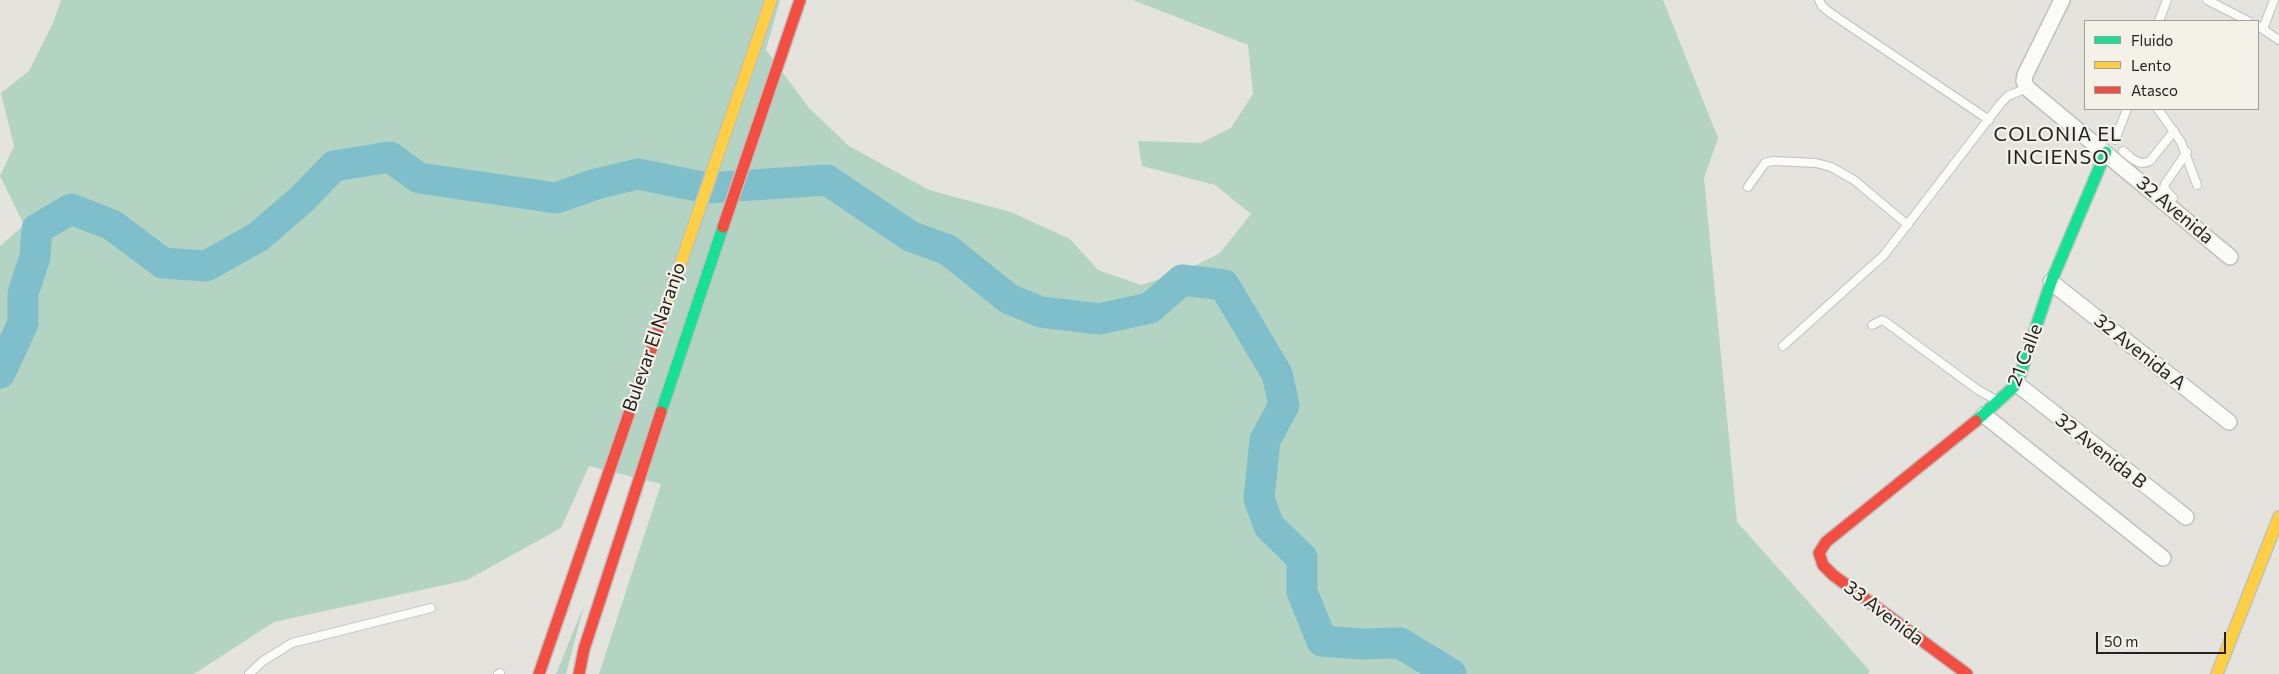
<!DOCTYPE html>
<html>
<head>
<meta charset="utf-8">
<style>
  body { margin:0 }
  #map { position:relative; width:2279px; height:674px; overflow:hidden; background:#e4e3de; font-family:Commissioner,sans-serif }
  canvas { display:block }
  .legend { position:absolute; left:2084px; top:20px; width:175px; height:90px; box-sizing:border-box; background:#f4f1e8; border:1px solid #a09e98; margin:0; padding:6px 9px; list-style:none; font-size:15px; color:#23221f }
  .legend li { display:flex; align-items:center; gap:10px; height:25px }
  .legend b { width:25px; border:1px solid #a09e98 }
  .scale { position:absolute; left:2096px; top:632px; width:130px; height:22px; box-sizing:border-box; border:2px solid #23221f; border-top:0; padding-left:6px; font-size:15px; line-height:18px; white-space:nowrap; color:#23221f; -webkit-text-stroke:4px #f4f1e8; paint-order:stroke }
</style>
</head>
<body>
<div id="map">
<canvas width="2279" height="674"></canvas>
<ul class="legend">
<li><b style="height:6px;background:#16e098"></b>Fluido</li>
<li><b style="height:6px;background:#ffcf43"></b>Lento</li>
<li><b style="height:6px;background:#f24e42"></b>Atasco</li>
</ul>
<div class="scale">50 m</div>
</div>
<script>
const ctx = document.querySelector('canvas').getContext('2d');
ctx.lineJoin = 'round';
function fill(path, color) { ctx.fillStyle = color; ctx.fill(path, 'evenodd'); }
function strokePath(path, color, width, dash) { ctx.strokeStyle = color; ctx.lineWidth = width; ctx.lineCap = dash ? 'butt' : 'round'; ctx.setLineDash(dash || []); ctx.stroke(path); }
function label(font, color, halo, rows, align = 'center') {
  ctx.font = font + ' Commissioner,sans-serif'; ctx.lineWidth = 4.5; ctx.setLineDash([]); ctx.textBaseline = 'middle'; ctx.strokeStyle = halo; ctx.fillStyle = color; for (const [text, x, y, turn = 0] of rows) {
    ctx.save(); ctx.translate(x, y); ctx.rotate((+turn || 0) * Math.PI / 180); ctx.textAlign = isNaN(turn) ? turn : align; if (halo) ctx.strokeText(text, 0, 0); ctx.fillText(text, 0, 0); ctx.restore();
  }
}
const green = new Path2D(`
  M61,0h719l-14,50 43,58 40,38 80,44 82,22 59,27 28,31 43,15 39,-12 40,-20 31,-39 -36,-29 -73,-19 -4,-25 63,2 30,-15 22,-34 -5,-49 -115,-45h530l55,138 -14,40 33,344 133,149 -2,3h-1269l62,-190 -72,-18 -28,62 -94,52 -193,42 -80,52h-194v-428l24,-21 -24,-49 14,-30 -13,-53 28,-22 24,-48z
  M584,605l-18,69h-10z`);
const river = new Path2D(`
  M0,373l23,-50v-30l12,-36 2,-28 34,-20 41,16 51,38 43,3 52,-29 44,-38 32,-33 56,-9 29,21 137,20 40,-14 42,-10 69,14 120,-8 83,56 38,14 61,49 32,13 58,7 51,-11 32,-28 42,5 53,89 7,31 -19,35 -6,59 10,27 33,32v34l20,49 39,3 39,-1 51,31`);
const lane = new Path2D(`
  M1819,0l3,6 7,6 160,108
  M2207,0l41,21
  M2159,21l8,-21
  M2258,26l21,14
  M2263,29l11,-29
  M2158,109l23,33 16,43
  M2115,140l12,-31
  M2123,151c9,7 16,16 27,10l24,-30
  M1748,187l17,-24 8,-2 43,2 15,4 23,13 54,45
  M2173,198l-9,-10 1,-4 22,-32
  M1872,325l10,-5 5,3 91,67 20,11
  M1783,346l101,-91 117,-152 7,-7 19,-8
  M249,674l14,-13 29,-18 139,-35
  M498,674l2,-1`);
const street = new Path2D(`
  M2062,0l-37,75 -1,6 3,7 203,169
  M2051,282l178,140
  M2017,384l169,133
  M1984,415l179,143`);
const fast = new Path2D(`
  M661,412l62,-185
  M1976,421l41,-37 34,-102 55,-130`);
const slow = new Path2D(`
  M661,321l110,-321
  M2217,674l62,-157`);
const jam = new Path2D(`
  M723,227l77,-227
  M539,674l122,-353
  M579,674l5,-25 77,-237
  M1967,674l-134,-99 -10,-10 -4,-12 7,-11 150,-121`);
const streetNames = [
  ["32 Avenida",2175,210,40],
  ["Bulevar El Naranjo",654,337,-71],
  ["32 Avenida A",2140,352,38],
  ["21 Calle",2025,355,-69],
  ["32 Avenida B",2101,451,38],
  ["33 Avenida",1884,613,37]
];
const neighbourhoodNames = [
  ["COLONIA EL",2058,134],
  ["INCIENSO",2058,157]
];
fill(green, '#b3d4c2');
strokePath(river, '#7ebfcb', 31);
strokePath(lane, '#c0c0bc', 10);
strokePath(street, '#c0c0bc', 18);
strokePath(fast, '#c0c0bc', 14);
strokePath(slow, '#c0c0bc', 14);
strokePath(jam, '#c0c0bc', 14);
strokePath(lane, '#fbfbfa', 8);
strokePath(street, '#fbfbfa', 15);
strokePath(fast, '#16e098', 11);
strokePath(slow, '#ffcf43', 11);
strokePath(jam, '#f24e42', 11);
label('19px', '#23221f', '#f4f1e8', streetNames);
ctx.letterSpacing = '1px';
label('20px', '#23221f', '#f4f1e8', neighbourhoodNames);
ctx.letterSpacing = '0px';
</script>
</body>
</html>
